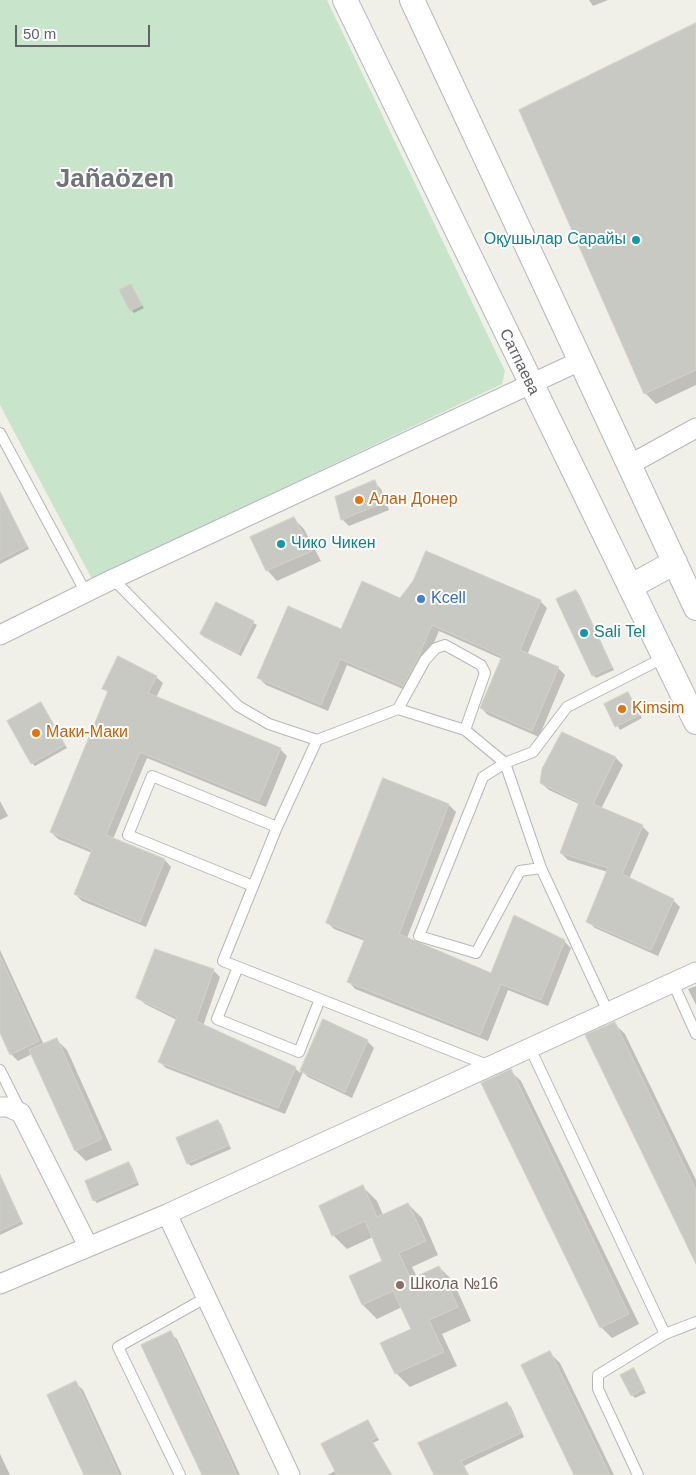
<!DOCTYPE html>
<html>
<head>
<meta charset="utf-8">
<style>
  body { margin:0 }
  #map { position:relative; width:696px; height:1475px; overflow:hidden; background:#f0efe8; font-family:Helvetica,sans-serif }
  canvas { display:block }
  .scale { position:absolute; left:15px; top:25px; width:135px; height:22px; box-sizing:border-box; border:2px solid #5f6267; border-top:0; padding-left:6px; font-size:15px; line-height:18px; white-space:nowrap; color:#5f6267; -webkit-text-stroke:4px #fff; paint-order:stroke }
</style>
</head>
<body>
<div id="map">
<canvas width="696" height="1475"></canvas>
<div class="scale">50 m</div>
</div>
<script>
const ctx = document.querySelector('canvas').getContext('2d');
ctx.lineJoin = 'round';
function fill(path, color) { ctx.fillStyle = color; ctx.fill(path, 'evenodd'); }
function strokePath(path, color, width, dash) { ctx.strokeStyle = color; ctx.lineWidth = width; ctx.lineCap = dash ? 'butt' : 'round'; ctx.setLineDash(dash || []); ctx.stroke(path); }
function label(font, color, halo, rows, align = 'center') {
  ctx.font = font + ' Helvetica,sans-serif'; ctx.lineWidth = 4; ctx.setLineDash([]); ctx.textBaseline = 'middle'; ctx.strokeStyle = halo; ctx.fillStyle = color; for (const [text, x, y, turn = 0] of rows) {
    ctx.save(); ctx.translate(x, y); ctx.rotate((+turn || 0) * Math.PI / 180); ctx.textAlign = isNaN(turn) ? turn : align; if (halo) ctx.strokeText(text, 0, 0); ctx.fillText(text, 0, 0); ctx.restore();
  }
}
const green = new Path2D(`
  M0,0h327l178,371 -3,13 -410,195 -92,-174z`);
const shadow = new Path2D(`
  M589,0h19l-15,6z
  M696,25v360l-40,19 -11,-11 -125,-282z
  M130,285l14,23 -10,5 -3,-3z
  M374,482l7,7 8,21 -40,16 -7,-7 -5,-22z
  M0,491l29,58 -29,15z
  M293,518l11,11 17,32 -44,20 -10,-11z
  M576,591l3,3 35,76 -18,8 -3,-3z
  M400,599l140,2 7,7 -20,47 31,13 7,7 -26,62 -51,-22 -7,-7 21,-49 -63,-28 -16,37 -13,24 -63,-27 -19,46 -62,-26 -7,-7z
  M217,603l40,22 -16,31 -37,-19 -3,-3z
  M156,677l7,6 -7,15 124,51 7,7 -21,51 -119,-49 -34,81 52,21 6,7 -25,60 -64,-26 -7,-7 17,-41 -34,-14 -7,-7 57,-139 -4,-5z
  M628,693l14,25 -22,12 -15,-25z
  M40,703l27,45 -32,18 -3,-3z
  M562,733l54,25 7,7 -22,44 41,17 7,7 -20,46 44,21 7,7 -22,49 -63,-28 -7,-6 20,-50 -40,-12 -7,-7 18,-49 -30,-14 -8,-7z
  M383,780l66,25 7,7 -49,126 85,36 72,-33 7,7 -23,58 -40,-16 -20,51 -133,-52 -6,-7 16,-41 -31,-12 -7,-7z
  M0,801l8,15 -8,4z
  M0,950l44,95 12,-6 11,11 45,100 -26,11 -10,-10 -44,-97 -14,7 -7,-7 -11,-24z
  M213,970l7,7 -17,49 92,42 5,5 24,-52 43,20 7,7 -22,50 -44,-21 -5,-5 -18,42 -119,-46 -7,-7 18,-41 -32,-16 -7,-7z
  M696,986v19l-8,-16z
  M614,1023l11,11 71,146v81z
  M510,1071l11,10 118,243 -27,14 -11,-11z
  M218,1121l3,3 10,25 -40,17 -3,-3z
  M129,1164l3,3 7,18 -42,18 -3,-3z
  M0,1174l23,50 -23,11z
  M363,1187l14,14 6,14 25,-11 14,14 16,37 -26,12 5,10 22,-10 14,14 18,40 -29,13 15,32 -47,21 -14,-14 16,-44 -10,-22 -25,12 -14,-14 -13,-28 34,-16 -11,-24 -26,12 -14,-14 -13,-29z
  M170,1333l7,6 63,136h-37z
  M550,1353l10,10 54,112h-38z
  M634,1370l12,23 -11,5 -3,-3z
  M76,1383l7,7 39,85h-37z
  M507,1403l4,4 13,30 -60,29 5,9h-34z
  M368,1421l11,19 -6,3 19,32h-64l8,-5z
  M0,1454l10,21h-10z`);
const building = new Path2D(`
  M696,23v347l-52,24 -125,-284z
  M131,284l11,21 -12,6 -11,-21z
  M375,480l8,23 -42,17 -6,-23z
  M0,492l27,54 -27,14z
  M294,517l18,34 -46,20 -16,-34z
  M426,551l115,49 -21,50 39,17 -27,64 -52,-23 22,-52 -70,-31 -15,35 -14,26 -63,-27 -19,46 -64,-27 31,-72 53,23 21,-48 38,17 13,-17z
  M576,590l36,77 -20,9 -36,-77z
  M216,602l38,19 -16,32 -38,-19z
  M118,656l39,20 -9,17 133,55 -22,53 -119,-49 -34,83 59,24 -25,63 -66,-28 18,-44 -42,-18 58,-141 -6,-2z
  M628,692l12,23 -25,12 -11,-23z
  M41,702l24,43 -34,19 -24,-43z
  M562,732l54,25 -23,47 50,21 -21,49 52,25 -23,51 -65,-28 22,-54 -48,-15 19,-51 -39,-19 2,-14z
  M383,778l66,26 -50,130 92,39 23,-58 51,25 -24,60 -40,-16 -21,51 -133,-53 18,-44 -39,-15z
  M155,949l59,20 -18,52 100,46 -18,41 -120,-46 19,-45 -41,-19z
  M0,956l39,85 -29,14 -10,-22z
  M323,1019l45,21 -23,52 -45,-21z
  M615,1022l81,168v74l-111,-229z
  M57,1038l45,101 -27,12 -46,-101z
  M511,1069l118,245 -29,14 -119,-245z
  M218,1120l11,25 -42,19 -11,-26z
  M129,1162l8,20 -44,19 -8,-20z
  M0,1176l21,45 -21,10z
  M363,1185l14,32 31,-14 18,38 -27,12 12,26 28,-13 19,41 -29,13 15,32 -49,22 -15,-31 31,-14 -18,-38 -31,14 -13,-29 33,-15 -17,-40 -33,15 -13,-30z
  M171,1331l66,144h-35l-61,-130z
  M550,1351l60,124h-36l-53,-110z
  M634,1368l10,21 -13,7 -11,-21z
  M76,1381l43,94h-35l-37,-80z
  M507,1402l14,31 -60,28 7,14h-34l-16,-32z
  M368,1420l9,17 -6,3 21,35h-55l-16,-31z`);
const service = new Path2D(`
  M0,433l86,160
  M113,579l125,127 31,18 48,16 81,-31 67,21 40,33 36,105 67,144
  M398,709l27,-49 11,-12 9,-3 36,20 4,8 -20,57
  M317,740l-40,87 -54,134 267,105
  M541,868l-21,3 -44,82 -57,-17 64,-159 22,-14 28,-11 34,-45 98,-50
  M253,886l-125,-51 24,-59 125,51
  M238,967l-21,52 82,33 21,-53
  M673,983l23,51
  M530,1048l135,286
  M0,1070l21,42
  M180,1475l-62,-128 89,-50
  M638,1475l-40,-86v-14l67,-41 31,-12`);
const minor = new Path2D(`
  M629,465l67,-37
  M0,635l113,-56 467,-218
  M0,1107h8l13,6 67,133
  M167,1214l123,261
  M0,1284l167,-70 529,-242`);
const tertiary = new Path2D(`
  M345,0l351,722
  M412,0l284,608
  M630,587l45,-25`);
const markers = [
  [636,240,5,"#0f9aa8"],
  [359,500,5,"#e8710a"],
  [281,544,5,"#0f9aa8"],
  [421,599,5,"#3f7fe0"],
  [584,633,5,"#0f9aa8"],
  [622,709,5,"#e8710a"],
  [36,733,5,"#e8710a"],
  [400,1285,5,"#8d6e63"]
];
const cultureNames = [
  ["Оқушылар Сарайы",626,240,"right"],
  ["Чико Чикен",291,544],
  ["Sali Tel",594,633]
];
const streetNames = [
  ["Сатпаева",519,362,64]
];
const foodNames = [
  ["Алан Донер",369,500],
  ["Kimsim",632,709],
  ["Маки-Маки",46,733]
];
const shopNames = [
  ["Kcell",431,599]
];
const educationNames = [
  ["Школа №16",410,1285]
];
const townNames = [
  ["Jañaözen",115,180]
];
fill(green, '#c8e5cc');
fill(shadow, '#0003');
fill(building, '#c9c9c3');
strokePath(building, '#d4d2c7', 1);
strokePath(service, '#b5b7bb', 12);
strokePath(minor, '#b5b7bb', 21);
strokePath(tertiary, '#b5b7bb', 26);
strokePath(service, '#fff', 10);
strokePath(minor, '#fff', 19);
strokePath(tertiary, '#fff', 24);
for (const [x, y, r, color] of markers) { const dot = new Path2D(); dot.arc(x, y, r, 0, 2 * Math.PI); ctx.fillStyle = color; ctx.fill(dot); strokePath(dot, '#fff', 2); }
label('16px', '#0d838f', '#fff', cultureNames, 'left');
label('16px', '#5f6267', '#fff', streetNames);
label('16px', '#c56008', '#fff', foodNames, 'left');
label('16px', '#366cbe', '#fff', shopNames, 'left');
label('16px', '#785e54', '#fff', educationNames, 'left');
label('bold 26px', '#717379', '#fff', townNames);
</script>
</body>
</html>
